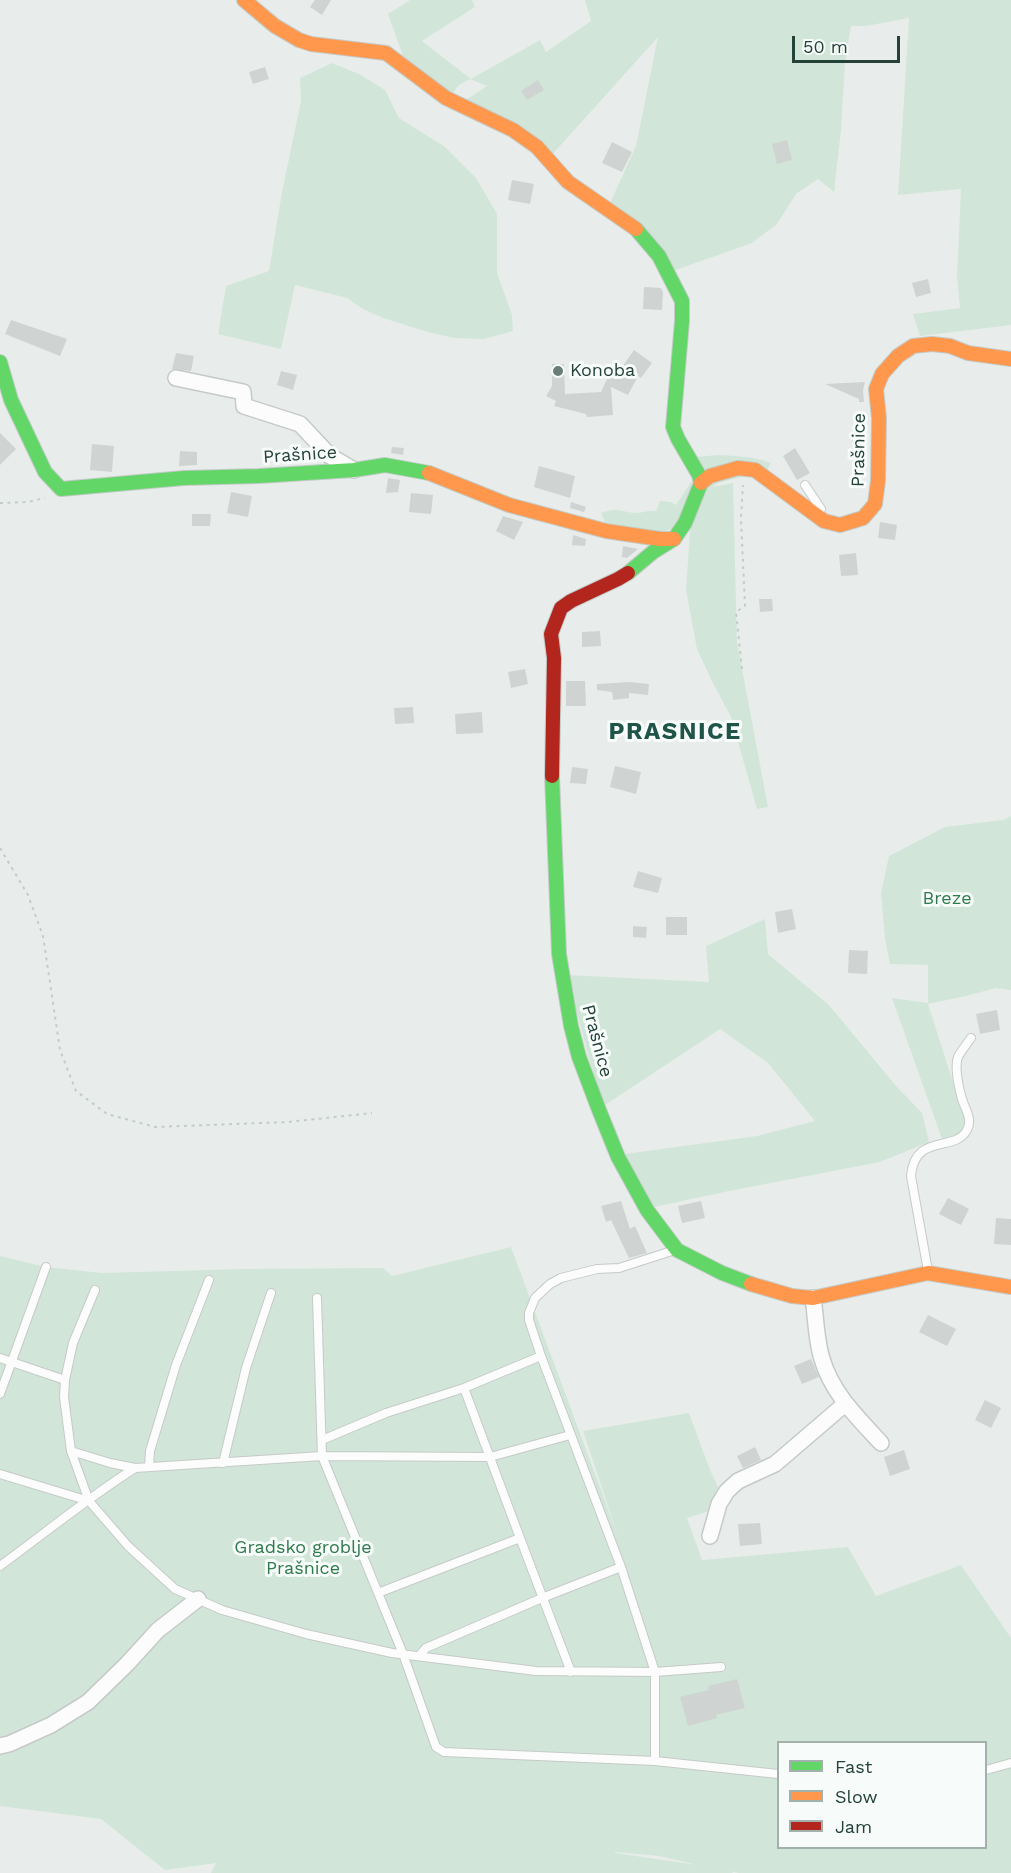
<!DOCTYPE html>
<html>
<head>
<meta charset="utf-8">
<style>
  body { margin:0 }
  #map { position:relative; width:1011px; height:1873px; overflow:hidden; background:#e8edeb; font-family:"Work Sans",sans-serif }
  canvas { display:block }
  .legend { position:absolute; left:777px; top:1741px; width:210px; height:108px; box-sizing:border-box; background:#f7fbf9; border:2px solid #a3b1ad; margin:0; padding:8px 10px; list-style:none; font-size:18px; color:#24423a }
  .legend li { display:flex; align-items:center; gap:12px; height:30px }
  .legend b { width:30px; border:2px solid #a3b1ad }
  .scale { position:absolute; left:792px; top:36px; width:108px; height:27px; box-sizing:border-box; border:3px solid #24423a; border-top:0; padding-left:8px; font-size:18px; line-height:21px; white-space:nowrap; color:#24423a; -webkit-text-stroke:4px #f7fbf9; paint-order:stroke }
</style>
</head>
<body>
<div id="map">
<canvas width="1011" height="1873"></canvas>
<ul class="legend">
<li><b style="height:8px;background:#63d668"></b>Fast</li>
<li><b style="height:8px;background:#ff974d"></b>Slow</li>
<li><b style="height:8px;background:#b3261e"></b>Jam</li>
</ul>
<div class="scale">50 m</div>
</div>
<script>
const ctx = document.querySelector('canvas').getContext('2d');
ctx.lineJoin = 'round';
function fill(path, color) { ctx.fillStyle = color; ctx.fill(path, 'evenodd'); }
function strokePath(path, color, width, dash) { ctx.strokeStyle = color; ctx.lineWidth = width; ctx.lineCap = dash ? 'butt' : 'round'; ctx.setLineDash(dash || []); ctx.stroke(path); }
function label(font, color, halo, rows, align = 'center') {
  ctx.font = font + ' "Work Sans",sans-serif'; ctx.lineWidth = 6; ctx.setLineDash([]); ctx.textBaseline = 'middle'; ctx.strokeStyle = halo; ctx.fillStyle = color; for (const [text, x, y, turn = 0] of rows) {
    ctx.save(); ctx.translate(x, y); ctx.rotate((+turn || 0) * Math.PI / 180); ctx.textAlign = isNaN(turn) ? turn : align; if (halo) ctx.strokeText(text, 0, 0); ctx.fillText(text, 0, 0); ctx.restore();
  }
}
const green = new Path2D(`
  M410,0h62l3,7 -53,34 49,38 69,-39 6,12 45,-31 -6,-21h426v325l-91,11 -7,-22 47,-6 -3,-32 4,-87 -63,6 11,-177 -43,8h-15l-6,36 -4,68 -7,62 -16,-13 -22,15 -19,30 -25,19 -82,29 -60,-69 26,-57 22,-109 -108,120 -87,-55 24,-16 -17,-7 -11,6 -7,9 -49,-38 -15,-42z
  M332,63l29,12 24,15 14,28 46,29 31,31 21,36v59l15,42 1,16 -29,8 -30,-1 -26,-6 -45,-14 -20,-9 -16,-11 -52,-13 -14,64 -63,-15 8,-48 43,-15 13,-79 19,-91 -1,-23z
  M718,455c18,1 37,1 53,8l-10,18 -8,-7 -35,9 -6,4 21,-4 4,159 31,165 -11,2 -26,-92 -18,-34 -16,-34 -11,-59 9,-133z
  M693,479l-10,47 -33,9 -43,-8 -6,-14c16,-7 20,-1 35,0 7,0 13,-3 20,-2l4,-10 11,1 5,3z
  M1011,816v174l-15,-2 -30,8 -38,8 41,128 -27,7 -50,-141 36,5v-38l-38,-1 -5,-25 -4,-46 8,-37 56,-29 58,-7z
  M765,919l3,35 61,51 67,81 26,27 7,29 -49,20 -151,29 -75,16 -29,-53 132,-18 58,-15 -47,-58 -48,-34 -118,78 -35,-132 142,7 -3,-36z
  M511,1247l107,289 -35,-105 106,-18 21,57 17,35 -40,13 15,42 146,-13 28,49 85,-31 50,73v235h-272l-10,-2 5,2h-523l5,-10 -51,7 -64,-51 -101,-13v-550l46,11 56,6 141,-4 140,-1 9,8zM778,1742h208v106h-208zM615,1852l44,4 39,9 -83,-12z`);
const building = new Path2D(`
  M315,0h16l-9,15 -12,-8z
  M265,67l4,12 -16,5 -4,-12z
  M538,80l6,10 -17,10 -6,-9z
  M787,140l5,20 -15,4 -5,-20z
  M612,142l20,10 -10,20 -20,-9z
  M512,180l22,4 -4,20 -22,-4z
  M928,279l3,14 -15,4 -4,-14z
  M644,287l17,1 2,4 -1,18 -19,-1z
  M11,320l56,19 -7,17 -55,-22z
  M634,350l18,13 -11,15 -3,-2 -10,19 -17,-8 2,28 -26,2 -1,-3 -32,-8 2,-5 -10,-5 6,-10v-22h12l1,30 36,-2 12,-26 7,4z
  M176,353l18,3 -3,15 -19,-2z
  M281,371l16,4 -4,15 -16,-5z
  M865,382l-2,8 1,12h-5v-3l-34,-15z
  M0,433l16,16 -16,16z
  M866,436v13h-14v-12z
  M92,444l22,2 -2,26 -22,-2z
  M392,447l12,1 -1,7 -12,-2z
  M795,448l15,25 -13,7 -14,-24z
  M180,451l17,1v13l-18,1z
  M539,466l36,10 -5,22 -36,-11z
  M388,478l12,2 -2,12 -12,1z
  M231,492l21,4 -4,21 -21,-4z
  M411,493l22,2 -2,19 -22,-2z
  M571,502l15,5 -2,5 -14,-4z
  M192,514h19l-1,12h-18z
  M503,516l20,6 -9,18 -18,-9z
  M880,522l17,3 -2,15 -17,-2z
  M573,535l13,4 -1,7 -13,-1z
  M623,546l15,3 -11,9 -5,-1z
  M856,553l2,22 -17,1 -2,-21z
  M759,599h13l1,12 -13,1z
  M600,631l1,15 -19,1v-15z
  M525,669l3,15 -17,4 -3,-16z
  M566,681h19l1,25h-20z
  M629,682l20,2 -1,11 -19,-2v5l-16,2 -1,-8 -15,-2v-6z
  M413,707l1,16 -19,1 -1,-16z
  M482,712l1,21 -27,1 -1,-20z
  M615,766l26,6 -5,22 -26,-7z
  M572,767l16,2 -2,15 -16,-1z
  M638,871l24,7 -4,15 -25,-6z
  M792,909l4,20 -18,4 -3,-21z
  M666,917h21v18h-21z
  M633,926l14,1 -1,11 -13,-1z
  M849,950l19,1 -1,23 -19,-1z
  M997,1010l3,20 -20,4 -4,-20z
  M948,1198l21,11 -8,16 -22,-11z
  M621,1201l9,28 5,-3 12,27 -18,5 -18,-38 -5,2 -5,-16z
  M701,1201l4,17 -23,5 -4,-17z
  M996,1218l15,1v26l-17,-1z
  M928,1315l28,14 -9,17 -28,-14z
  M811,1359l8,18 -17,7 -8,-18z
  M985,1400l16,8 -10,20 -16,-8z
  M755,1447l6,13 -18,8 -6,-12z
  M904,1450l6,19 -20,7 -6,-19z
  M760,1523l2,21 -22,2 -2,-22z
  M737,1679l8,29 -29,7 1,3 -29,8 -8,-29 29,-7 -1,-4z`);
const path = new Path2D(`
  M0,503l28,-1 17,-4
  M742,669l-6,-57 9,-6 -4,-88 2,-33
  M0,848l28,47 15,41 17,114 16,41 31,23 48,13 133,-5 84,-9`);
const lane = new Path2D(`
  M805,485l16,24
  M928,1271l-17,-95c4,-44 44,-23 56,-46 6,-11 -2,-21 -5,-31 -3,-11 -8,-31 -4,-42 3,-6 9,-13 13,-19
  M95,1290l-22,53 -8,37 -1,17 7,54 18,50 39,45 47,43 47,21 84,24 86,19 144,18 119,1 66,-5
  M317,1298l5,158 81,198 33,93 8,5 211,9 123,13
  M0,1358l65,22
  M464,1388l56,150
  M0,1394l46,-127
  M322,1440l64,-27 78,-25 77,-32
  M71,1451l39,12 25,5
  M223,1463l23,-95 25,-75
  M149,1467l1,-16 26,-86 33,-85
  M0,1474l89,27
  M0,1566c45,-33 89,-69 135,-98l187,-12 168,1 80,-22
  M378,1593l142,-55 51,134
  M419,1656l7,-8 116,-50 79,-31
  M655,1761v-89l-34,-105 -80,-211 -12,-36v-7l6,-15 15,-14 11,-6 36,-9 22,-1 56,-18
  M986,1770l25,-7`);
const street = new Path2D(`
  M176,378l67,14 1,14 56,18 30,32 24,14
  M813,1298c3,20 3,42 9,61 10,34 35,58 59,84
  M710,1536l9,-32 8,-13 11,-10 37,-17 70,-60
  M0,1746l9,-2 42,-19 37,-23 39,-38 31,-34 40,-31`);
const fast = new Path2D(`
  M0,362l11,38 34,72 16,17 123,-11 75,-2 95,-6 31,-5 44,8
  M628,573l25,-21 21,-13 11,-16 16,-40 -2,-8 -21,-36 -5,-12 9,-106v-20l-23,-45 -23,-27
  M552,776l7,178 12,72 8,31 20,53 19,47 29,53 30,40 45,23 29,11`);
const slow = new Path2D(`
  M244,0l31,26 24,14 12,4 75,9 60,45 67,32 24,17 31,35 68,47
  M429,473l80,32 97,26 54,8h14
  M701,483l9,-7 28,-8 17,2 69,51 16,4 23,-7 12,-14 3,-23 1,-63 -3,-29 6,-15 16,-18 15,-10 19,-2 18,2 18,7 43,6
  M751,1284l41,12 21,2 115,-25 83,14`);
const jam = new Path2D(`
  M552,776l2,-118 -3,-24 10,-26 10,-7 47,-22 10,-6`);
const markers = [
  [558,371,6,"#697e78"]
];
const poiNames = [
  ["Konoba",570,371]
];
const streetNames = [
  ["Prašnice",859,450,-89],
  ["Prašnice",300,455,-4],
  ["Prašnice",597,1041,75]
];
const parkNames = [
  ["Breze",947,899],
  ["Gradsko groblje",303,1548],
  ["Prašnice",303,1569]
];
const districtNames = [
  ["PRASNICE",675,732]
];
fill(green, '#d1e6d8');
fill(building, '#cfd4d2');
strokePath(lane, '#c5cac8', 10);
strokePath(street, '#c5cac8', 18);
strokePath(fast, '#c3cbc8', 16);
strokePath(slow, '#c3cbc8', 16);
strokePath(jam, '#c3cbc8', 16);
strokePath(path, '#c3ccca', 2, [3, 4.5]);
strokePath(lane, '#fcfcfc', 8);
strokePath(street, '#fcfcfc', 15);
strokePath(fast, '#63d668', 14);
strokePath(slow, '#ff974d', 14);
strokePath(jam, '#b3261e', 14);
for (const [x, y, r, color] of markers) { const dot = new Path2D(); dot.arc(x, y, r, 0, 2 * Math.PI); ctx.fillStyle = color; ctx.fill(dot); strokePath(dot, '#f7fbf9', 2); }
label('18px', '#24423a', '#f7fbf9', poiNames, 'left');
label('18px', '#24423a', '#f7fbf9', streetNames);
label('18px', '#2d7a4b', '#f7fbf9', parkNames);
ctx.letterSpacing = '1.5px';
label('bold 24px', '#1f5548', '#f7fbf9', districtNames);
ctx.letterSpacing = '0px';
</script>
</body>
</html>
